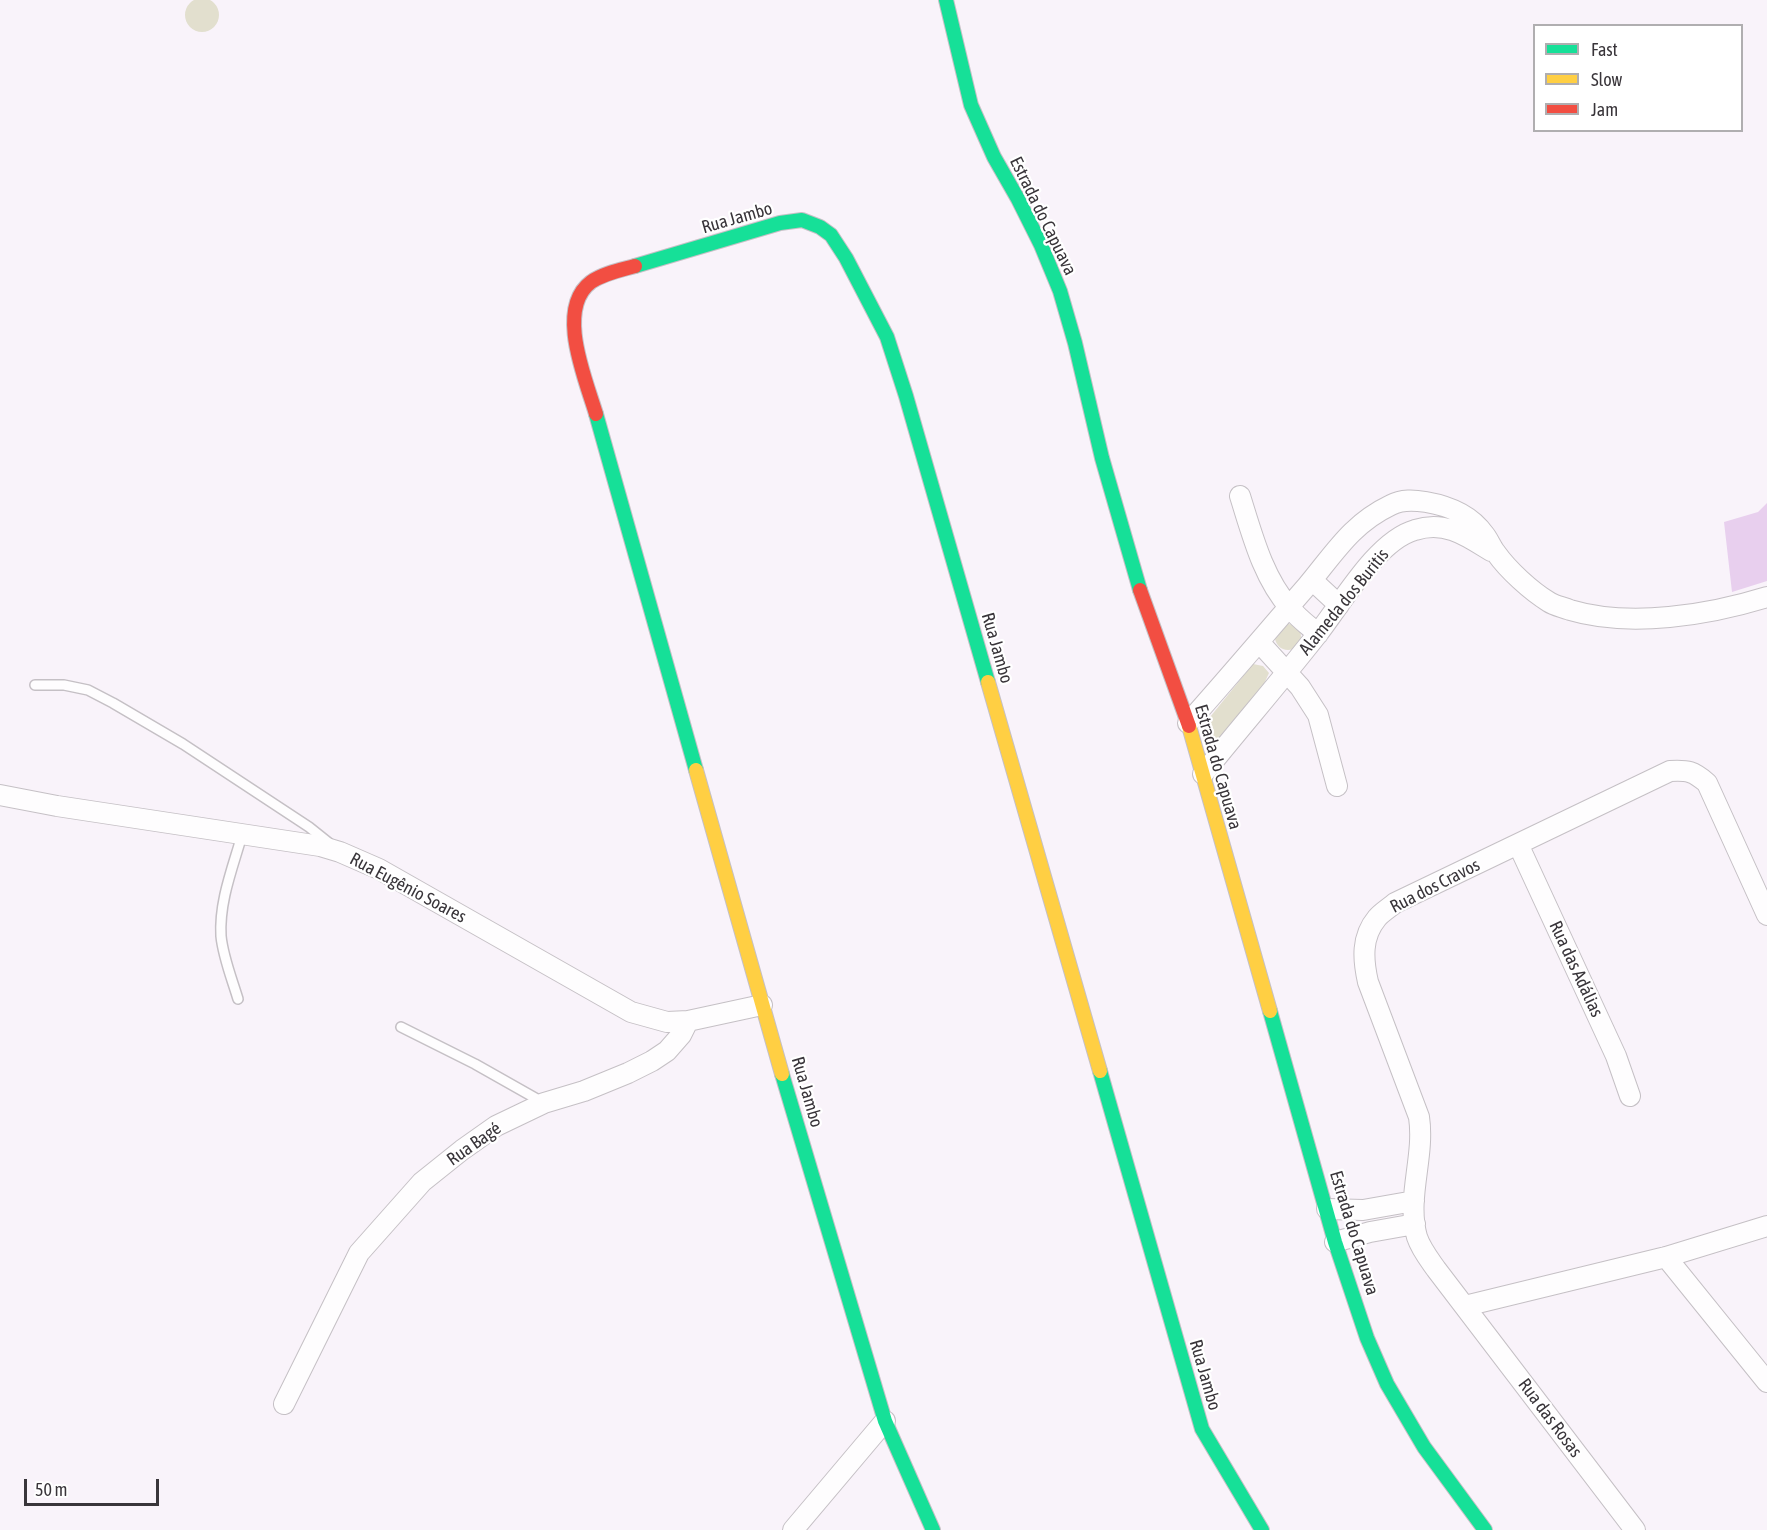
<!DOCTYPE html>
<html>
<head>
<meta charset="utf-8">
<style>
  body { margin:0 }
  #map { position:relative; width:1767px; height:1530px; overflow:hidden; background:#f9f3fa; font-family:"Asap Condensed",sans-serif }
  canvas { display:block }
  .legend { position:absolute; left:1533px; top:24px; width:210px; height:108px; box-sizing:border-box; background:#fff; border:2px solid #b0aeb0; margin:0; padding:8px 10px; list-style:none; font-size:18px; color:#39353a }
  .legend li { display:flex; align-items:center; gap:12px; height:30px }
  .legend b { width:30px; border:2px solid #b0aeb0 }
  .scale { position:absolute; left:24px; top:1479px; width:135px; height:27px; box-sizing:border-box; border:3px solid #39353a; border-top:0; padding-left:8px; font-size:18px; line-height:21px; white-space:nowrap; color:#39353a; -webkit-text-stroke:4px #fff; paint-order:stroke }
</style>
</head>
<body>
<div id="map">
<canvas width="1767" height="1530"></canvas>
<ul class="legend">
<li><b style="height:8px;background:#16e098"></b>Fast</li>
<li><b style="height:8px;background:#ffcf43"></b>Slow</li>
<li><b style="height:8px;background:#f24e42"></b>Jam</li>
</ul>
<div class="scale">50 m</div>
</div>
<script>
const ctx = document.querySelector('canvas').getContext('2d');
ctx.lineJoin = 'round';
function fill(path, color) { ctx.fillStyle = color; ctx.fill(path, 'evenodd'); }
function strokePath(path, color, width, dash) { ctx.strokeStyle = color; ctx.lineWidth = width; ctx.lineCap = dash ? 'butt' : 'round'; ctx.setLineDash(dash || []); ctx.stroke(path); }
function label(font, color, halo, rows, align = 'center') {
  ctx.font = font + ' "Asap Condensed",sans-serif'; ctx.lineWidth = 4.5; ctx.setLineDash([]); ctx.textBaseline = 'middle'; ctx.strokeStyle = halo; ctx.fillStyle = color; for (const [text, x, y, turn = 0] of rows) {
    ctx.save(); ctx.translate(x, y); ctx.rotate((+turn || 0) * Math.PI / 180); ctx.textAlign = isNaN(turn) ? turn : align; if (halo) ctx.strokeText(text, 0, 0); ctx.fillText(text, 0, 0); ctx.restore();
  }
}
const green = new Path2D(`
  M185 15a17 17 0 1 1 34 0a17 17 0 1 1-34 0Z
  M1275 637a13 13 0 1 1 26 0a13 13 0 1 1-26 0Z
  M1253,664l10,2 6,7 -6,13 -45,55 -10,-6 -2,-13z`);
const water = new Path2D(`
  M1767,503v78l-35,11 -8,-70 34,-10z`);
const lane = new Path2D(`
  M35,685h29l24,5 25,13 70,41 126,83 20,16
  M238,999c-6,-20 -15,-42 -17,-63 -2,-35 12,-69 21,-101
  M401,1027l74,37 69,39`);
const street = new Path2D(`
  M1240,496c12,38 23,82 50,112 8,10 19,18 28,26
  M1312,580l27,25
  M1259,642l41,45 18,28 19,71
  M1188,723c40,-45 79,-91 119,-137 27,-32 44,-62 84,-81 11,-6 23,-5 35,-3 23,4 44,12 58,32 5,6 7,13 12,19 12,17 35,38 53,49 6,4 14,5 21,8 60,18 139,5 197,-13
  M1203,774c37,-46 76,-91 113,-138 25,-31 60,-95 99,-106 30,-10 52,6 76,21
  M0,795l57,11 263,40 20,6 39,17 252,143 36,10 21,-1 74,-16
  M1518,844l98,212 14,40
  M1327,1209l36,1 51,-9
  M1335,1242l35,-10 45,-8
  M1666,1257l101,125
  M1465,1306l201,-49 101,-31
  M284,1404l75,-151 63,-71 40,-32 34,-24 48,-23 40,-12 44,-18 24,-12 15,-10 14,-16 7,-14
  M793,1530l92,-109
  M1635,1530l-199,-261c-7,-10 -15,-20 -19,-32 -11,-39 8,-80 2,-120l-51,-135c-5,-22 -7,-45 9,-64 4,-5 12,-10 18,-15l275,-132c18,-1 23,0 37,12l60,132`);
const fast = new Path2D(`
  M946,0l25,105 23,52 24,42 23,46 19,46 15,52 27,115 38,132
  M635,266l145,-43 22,-3 18,7 11,8 15,23 41,79 19,59 82,286
  M596,414l100,356
  M1270,1011l65,231 32,96 20,46 37,63 61,83
  M1100,1071l102,358 60,101
  M782,1074l103,347 48,109`);
const slow = new Path2D(`
  M988,682l112,389
  M1189,726l81,285
  M696,770l86,304`);
const jam = new Path2D(`
  M596,414c-10,-34 -41,-105 -5,-132 13,-9 30,-12 44,-16
  M1140,590l49,136`);
const streetNames = [
  ["Estrada do Capuava",1043,216,64],
  ["Rua Jambo",737,218,-16],
  ["Alameda dos Buritis",1344,602,-51],
  ["Rua Jambo",997,648,74],
  ["Estrada do Capuava",1218,767,74],
  ["Rua dos Cravos",1435,886,-27],
  ["Rua Eugênio Soares",408,888,28],
  ["Rua das Adálias",1576,969,65],
  ["Rua Jambo",807,1092,74],
  ["Rua Bagé",474,1144,-35],
  ["Estrada do Capuava",1354,1233,73],
  ["Rua Jambo",1205,1375,74],
  ["Rua das Rosas",1550,1418,53]
];
fill(green, '#e2dfce');
fill(water, '#e8cfee');
strokePath(lane, '#c5c0c5', 12);
strokePath(street, '#c5c0c5', 22);
strokePath(fast, '#c5c0c5', 16);
strokePath(slow, '#c5c0c5', 16);
strokePath(jam, '#c5c0c5', 16);
strokePath(lane, '#fefdfe', 9);
strokePath(street, '#fefdfe', 20);
strokePath(fast, '#16e098', 14);
strokePath(slow, '#ffcf43', 14);
strokePath(jam, '#f24e42', 14);
label('18px', '#39353a', '#fff', streetNames);
</script>
</body>
</html>
